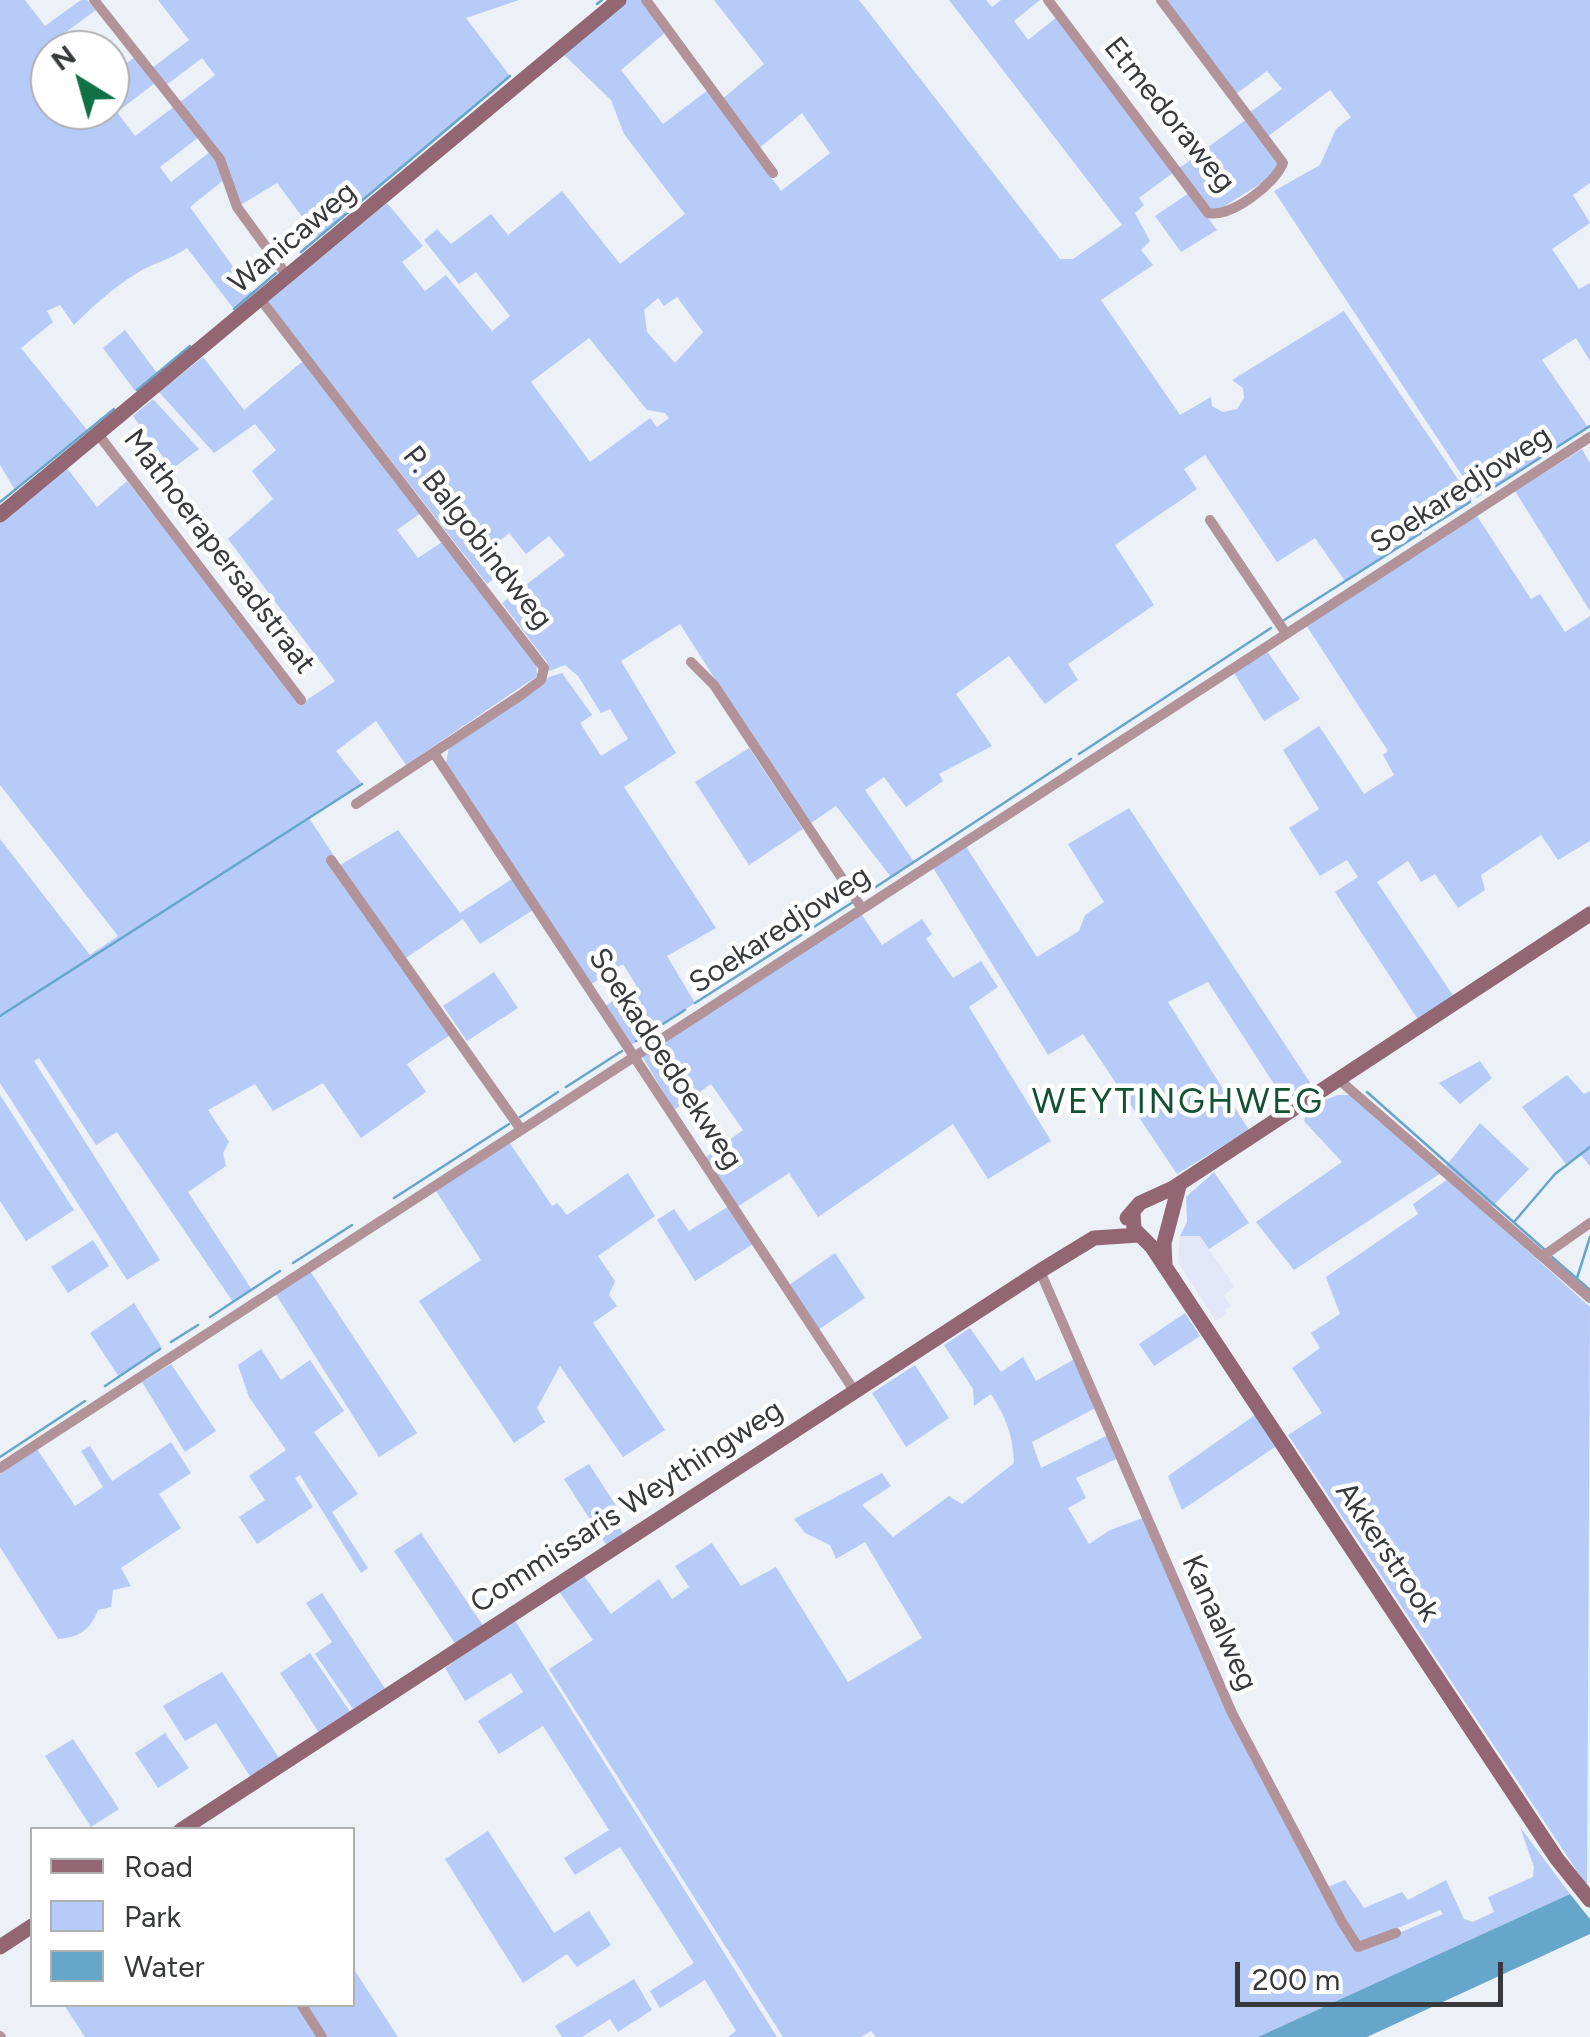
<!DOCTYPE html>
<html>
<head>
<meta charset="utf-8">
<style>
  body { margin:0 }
  #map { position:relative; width:1590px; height:2037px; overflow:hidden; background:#ecf0f7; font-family:Figtree,sans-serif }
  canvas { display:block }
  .legend { position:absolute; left:30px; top:1827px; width:325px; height:180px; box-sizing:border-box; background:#fff; border:2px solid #afb0b1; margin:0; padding:12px 18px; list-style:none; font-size:30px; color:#37393c }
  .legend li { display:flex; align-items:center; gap:20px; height:50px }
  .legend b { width:50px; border:2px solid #afb0b1 }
  .north { position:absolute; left:30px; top:30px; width:100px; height:100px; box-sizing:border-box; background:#fff; border:2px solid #afb0b1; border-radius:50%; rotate:323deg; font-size:28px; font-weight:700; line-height:40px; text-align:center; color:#37393c }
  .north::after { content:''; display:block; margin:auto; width:35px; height:45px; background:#107146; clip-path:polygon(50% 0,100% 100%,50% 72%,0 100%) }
  .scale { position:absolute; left:1235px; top:1962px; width:268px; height:45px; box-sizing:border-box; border:5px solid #37393c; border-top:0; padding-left:12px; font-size:30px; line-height:35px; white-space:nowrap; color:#37393c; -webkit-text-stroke:8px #fff; paint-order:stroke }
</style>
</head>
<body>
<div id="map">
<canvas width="1590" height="2037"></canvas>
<ul class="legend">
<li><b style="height:12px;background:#926672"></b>Road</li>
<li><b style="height:28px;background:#b7cbf8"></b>Park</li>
<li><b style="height:28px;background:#66a6cb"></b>Water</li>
</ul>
<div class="north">N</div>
<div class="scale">200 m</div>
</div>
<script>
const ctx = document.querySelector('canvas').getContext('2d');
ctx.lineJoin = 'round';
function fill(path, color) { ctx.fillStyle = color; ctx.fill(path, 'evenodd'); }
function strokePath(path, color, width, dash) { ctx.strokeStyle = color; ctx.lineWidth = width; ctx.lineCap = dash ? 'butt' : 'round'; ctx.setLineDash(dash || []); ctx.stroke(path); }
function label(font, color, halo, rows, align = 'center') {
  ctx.font = font + ' Figtree,sans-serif'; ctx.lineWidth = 9; ctx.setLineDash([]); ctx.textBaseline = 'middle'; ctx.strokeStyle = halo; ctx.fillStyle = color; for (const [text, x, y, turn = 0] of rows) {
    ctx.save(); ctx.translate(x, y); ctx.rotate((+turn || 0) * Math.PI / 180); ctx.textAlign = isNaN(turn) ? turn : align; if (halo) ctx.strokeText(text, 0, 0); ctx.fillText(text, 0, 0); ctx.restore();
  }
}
const built = new Path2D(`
  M1180,1236h20l35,51 -12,8 8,11 -6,4 2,4 -11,7 -38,-59z`);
const green = new Path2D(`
  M0,0h25l20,26 36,-26h6l9,10 -41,30 7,10h-12v60h60v-35l25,-18 20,26 -38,29 18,24 40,-30 24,31 -39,30 11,15 40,-31 14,28 -35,28 62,86 -18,16 -47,-61c-17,12 -34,15 -50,25 -24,15 -43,32 -63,52l-14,-20 -13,6 6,11 -32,26 67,83 -73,59 -15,-25z
  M158,0h361l-53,18 44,58 -192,162 -41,-55 -38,23 -11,-38 -49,-65 36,-28 -13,-17 -37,28 -13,-18 37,-28z
  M626,0h17l23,32 -45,38 42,54 45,-34 73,101 49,-38 -28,-40 -44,36 -37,-49 43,-36 -50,-64h145l201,259h13l49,-34 -173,-225h37l6,7 9,-7h39l-26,21 14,19 29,-23 117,155 -35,26 5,7 -9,8 15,28 -9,9 12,15 -52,35 79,115 31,-18 1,9 11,6 14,-3 7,-11 -1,-10 -11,-8 112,-69 128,189 -127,81 -30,-43 -38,24 -72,-107 -21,14 13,20 -82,56 39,60 -86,59 10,16 -33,24 -36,-48 -53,38 36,52 -53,28 4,7 -37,26 -22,-30 -19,13 49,72 -23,15 -55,-71 -28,19 -128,-201 -59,37 55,92 -52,34 92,141 -49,28 28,47 -65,43 -26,-39 32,-22 -13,-21 -33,21 -144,-221 3,-17 100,-70 13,-4 30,42 -12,8 21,33 27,-17 -18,-30 -9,4 -23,-37 -13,-11 -16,6 -2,-9 -45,-59 63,-48 -16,-19 -23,18 -17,-21 -18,15 16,21 -20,15 -219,-282 119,-99 36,43 -21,16 23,29 21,-16 46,56 18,-15 -34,-44 -17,12 -35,-44 13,-11 14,15 40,-30 17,21 54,-44 58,73 65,-50 -61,-80 -13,-34 -48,-46zM677,297l26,35 -28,31 -28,-31 -3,-22 14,-12 6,8zM589,338l58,72 18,3 4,5 -12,9 -7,-9 -60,44 -59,-80z
  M1165,0h425v183l-17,12 17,28 -38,26 27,40 11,-6v78l-14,-23 -34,22 46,67 -111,71 -203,-307 46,-26 16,-36 15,-12 -21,-27 -63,47 -18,-24 33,-24 -15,-18 -31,23z
  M1248,118l32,47 -5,10 -62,38 -35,-44z
  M1189,193l28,37 -36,22 -26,-36z
  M125,330l32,43 -22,18 -32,-43z
  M203,357l41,53 59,-49 118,152 -24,17 21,28 24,-16 94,119 1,15 -131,89 -30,-44 -40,30 26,33 -53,34 31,47 58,-35 62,83 52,-34 21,31 -53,34 -17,-25 -60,41 50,73 -46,31 19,28 -65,46 -38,-55 -50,28 -18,-27 -47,26 21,32 -6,11 3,13 -38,26 64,98 -19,12 -116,-170 -21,13 -57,-87 -5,3 126,199 -33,20 -127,-197v-244l90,116 28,-19 -118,-151v-263l67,-54 30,39 30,-26 174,223 34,-23 -107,-142 45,-40 -21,-28 24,-21 -21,-26 -41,29 -55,-61z
  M153,399l46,50 -27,20 -39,-53z
  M1582,449l8,14v148l-75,-120z
  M1477,516l54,83 9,-5 25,38 25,-16v225l-32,19 -17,-25 -60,40 4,15 -27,18 -23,-34 -14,8 -13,-21 -31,21 77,115 -35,24 -84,-129 23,-15 -11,-17 -27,16 -31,-48 30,-19 -36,-59 36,-24 45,68 30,-19 -11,-20 5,-4 -82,-126z
  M1267,651l33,48 -36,22 -30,-48z
  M749,748l54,81 -54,36 -54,-83z
  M1129,808l184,279 -26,17 -79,-122 -40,20 81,128 -72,44 -94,-140 -35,21 -116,-189 33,-21 72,112 42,-26 6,-16 19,-13 -36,-58z
  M860,912l22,33 40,-26 10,15 -6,5 27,39 28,-17 17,26 -29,20 82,134 -63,38 -35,-55 -135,93 -29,-44 -52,34 -32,-49 38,-28 -32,-46 -37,26 -32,-54z
  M494,972l24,36 -51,33 -24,-35z
  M1480,1061l12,17 -32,26 -21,-21z
  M1567,1075l17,19 6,-3v75l-10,-12 -14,10 -44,-57z
  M0,1095l74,115 -48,31 -26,-40z
  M1338,1095h12l91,78 -147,97 -38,-48 86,-60 -38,-41 5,-15z
  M1480,1123l49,46 -37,38 -46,-41z
  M509,1142l43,64 5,-3 10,12 61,-42 27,43 -57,40 17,25 -6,14 8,11 -24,17 72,107 -42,27 -63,-91 -23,42 8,14 -31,21 -95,-142 62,-41 -45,-69z
  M1214,1172l35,51 -40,26 -9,-13h-20l7,-14 -1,-25z
  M1448,1179l142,128 -3,579 -299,-451 34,-22 -30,-45 28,-20 -9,-15 29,-19 -14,-37 92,-63 -5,-10z
  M729,1206l24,38 -58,37 -38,-61 17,-11 15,22z
  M93,1240l16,26 -41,27 -17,-26z
  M835,1253l30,45 -47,32 -29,-45z
  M310,1271l107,162 -38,24 -104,-164z
  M134,1303l28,45 -43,29 -29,-44z
  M1185,1313l15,23 -46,30 -15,-22z
  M970,1328l31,44 22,-15 13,24 40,-23 21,49 -65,35 9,26 67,-33 10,23 -42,20 10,20 -18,10 21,36 21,-14 33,-12 40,90 174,343 86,-37 -3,-4 -80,34 -32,-57 17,-7 19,28 38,-16 6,8 38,-20 18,39 9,3 21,-10 -6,-15 45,-20 1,-10 -14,-40 50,67 -312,143h-382l-5,-6 -10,6h-78l-234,-368 44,-29 -35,-50 24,-17 29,41 48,-35 13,20 17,-12 -14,-21 37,-23 29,43 35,-19 72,115 74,-44 -57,-96 -29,17 -6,-14 -25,-12 -11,-14 88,-46 9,13 -29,19 31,32 56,-41 13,8 52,-41c-1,-27 -8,-46 -23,-69l-17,12 -1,-17 -29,-44z
  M261,1349l20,31 29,-20 34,51 -30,21 44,62 -26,18 36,56 -7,5 -61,-98 -5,3 18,29 -56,37 -18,-27 26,-17 -16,-24 37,-26 -37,-53 -11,-32z
  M171,1364l45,67 -31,21 -43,-70z
  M915,1365l34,53 -43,29 -34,-54z
  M1255,1415l20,32 -93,63 -14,-34z
  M171,1442l20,31 -32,21 22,34 -60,40 10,18 -18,4 -2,17 -13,3c-8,20 -18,27 -40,29l-58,-92v-73l37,-25 38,57 28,-19 -22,-36 9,-5 22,35z
  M589,1464l35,54 -7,5 7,12 -17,11 -43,-67z
  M421,1533l63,94 -28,18 -62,-94z
  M322,1593l64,97 -33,19 -38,-55 17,-12 -26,-39z
  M512,1620l4,2 261,415h-49l8,-6 -31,-51 -45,28 -10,-17 44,-28 -74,-116 -45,28 -11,-17 45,-28 -66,-104 -44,28 -21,-33 45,-29 -12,-19 -46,28 -20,-33z
  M310,1653l41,60 -31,21 -40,-61z
  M222,1672l57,86 -28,20 -35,-55 -31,18 -22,-35z
  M165,1733l24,35 -31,20 -23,-35z
  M73,1739l46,70 -28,18 -46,-71z
  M488,1831l66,102 35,-22 22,34 -34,22 -10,-13 -44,29 -78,-124z
  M353,1968l45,69h-73l-21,-32 48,-1z
  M634,1979l18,31 -34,22 -8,-13 -28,18h-20l-7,-11z
  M64,2005h234l21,32h-234z`);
const water = new Path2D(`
  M1570,1894l20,25v15l-223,103h-109z`);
const stream = new Path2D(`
  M597,4l5,-4
  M301,252l209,-176
  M234,309l42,-36
  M137,390l53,-44
  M1485,493l105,-67
  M0,502l114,-93
  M1425,530l45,-28
  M1284,620l137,-87
  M1079,754l192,-126
  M862,896l209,-137
  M695,1003l158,-101
  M0,1016l362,-232
  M636,1041l49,-31
  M566,1087l56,-36
  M1367,1092l178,158
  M520,1117l38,-25
  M394,1198l115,-74
  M1514,1222l41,-48 35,-27
  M1552,1257l38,33
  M293,1263l59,-38
  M1577,1278l13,-41
  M210,1317l70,-46
  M171,1342l27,-17
  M105,1386l55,-37
  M0,1457l85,-56`);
const street = new Path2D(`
  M94,0l126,159 17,48 51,70
  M646,0l127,173
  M1048,0l160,213c23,5 67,-29 75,-50l-122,-163
  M261,300l283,368 -3,12 -20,15 -165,109
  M98,434l203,266
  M1210,520l75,112
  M691,662l23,23 147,222
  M434,753l421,639
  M331,860l189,268
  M1337,1078l253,220
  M1543,1256l47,-33
  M1040,1271l192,442 110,209 16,25 38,-14
  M0,1468l1590,-1031
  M301,2004l21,33
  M0,2036l1,1`);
const secondary = new Path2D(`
  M0,515l619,-515
  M1133,1213l1,16 18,18 405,612 33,41
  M1127,1218l13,-15 33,-15 417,-274
  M1165,1265l-1,-22 15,-57
  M181,1830l859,-559 54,-33 45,-3
  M0,1947l32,-21`);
const streetNames = [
  ["Etmedoraweg",1169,115,51],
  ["Wanicaweg",293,238,-40],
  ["Soekaredjoweg",1461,490,-33],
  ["P. Balgobindweg",477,538,52],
  ["Mathoerapersadstraat",219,552,53],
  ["Soekaredjoweg",780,930,-33],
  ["Soekadoedoekweg",665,1059,57],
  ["Commissaris Weythingweg",627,1507,-33],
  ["Akkerstrook",1387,1552,56],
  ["Kanaalweg",1219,1623,66]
];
const quarterNames = [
  ["WEYTINGHWEG",1178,1103]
];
fill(built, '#e1e7f6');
fill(green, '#b7cbf8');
fill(water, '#66a6cb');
strokePath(stream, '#66a6cb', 2.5);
strokePath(street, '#b2939a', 10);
strokePath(secondary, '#926672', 15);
label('30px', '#37393c', '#fff', streetNames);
ctx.letterSpacing = '2.5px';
label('35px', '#135133', '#fff', quarterNames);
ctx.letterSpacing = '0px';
</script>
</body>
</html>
